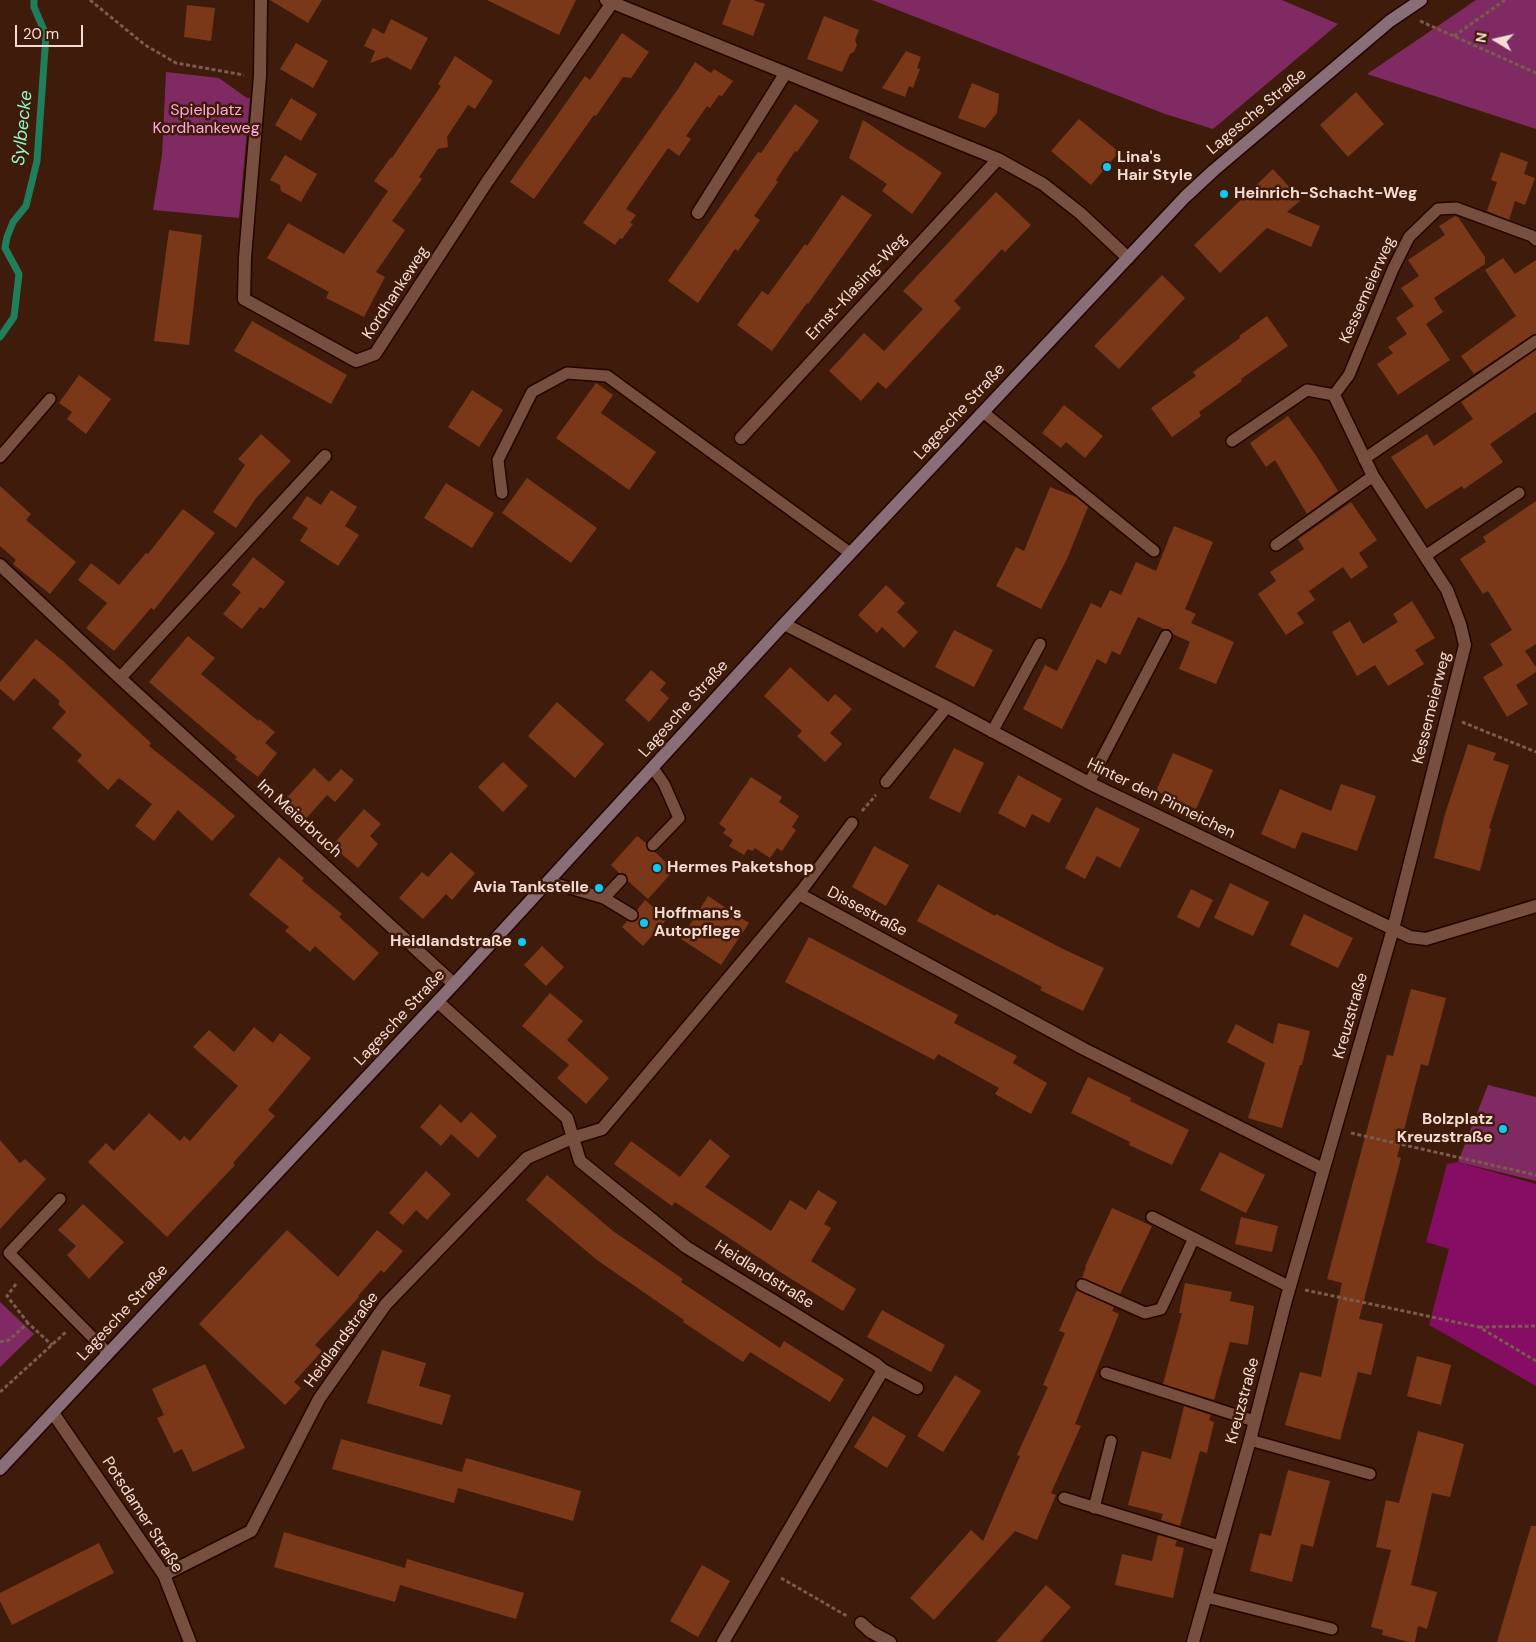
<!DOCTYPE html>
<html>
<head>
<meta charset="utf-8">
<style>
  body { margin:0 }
  #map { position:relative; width:1536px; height:1642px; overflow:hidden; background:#3f1b0b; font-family:"DM Sans",sans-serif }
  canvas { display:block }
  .north { position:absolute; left:1471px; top:15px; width:50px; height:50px; -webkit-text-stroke:4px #3f1b0b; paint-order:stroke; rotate:279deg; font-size:14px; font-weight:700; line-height:20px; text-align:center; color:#f4dcd2 }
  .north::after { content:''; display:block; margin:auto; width:18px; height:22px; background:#f4dcd2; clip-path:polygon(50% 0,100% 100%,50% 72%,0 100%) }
  .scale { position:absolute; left:15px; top:25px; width:68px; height:22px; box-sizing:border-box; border:2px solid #f4dcd2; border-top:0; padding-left:6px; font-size:15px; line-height:18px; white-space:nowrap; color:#f4dcd2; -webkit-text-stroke:4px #3f1b0b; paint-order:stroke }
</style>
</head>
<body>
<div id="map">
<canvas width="1536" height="1642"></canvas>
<div class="north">N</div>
<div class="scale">20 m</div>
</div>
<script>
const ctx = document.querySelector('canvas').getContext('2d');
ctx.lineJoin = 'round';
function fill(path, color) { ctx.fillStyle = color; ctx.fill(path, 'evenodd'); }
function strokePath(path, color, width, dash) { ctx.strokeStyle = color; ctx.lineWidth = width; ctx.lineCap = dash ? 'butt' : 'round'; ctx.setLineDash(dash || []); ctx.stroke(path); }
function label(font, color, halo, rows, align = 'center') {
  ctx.font = font + ' "DM Sans",sans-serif'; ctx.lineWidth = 5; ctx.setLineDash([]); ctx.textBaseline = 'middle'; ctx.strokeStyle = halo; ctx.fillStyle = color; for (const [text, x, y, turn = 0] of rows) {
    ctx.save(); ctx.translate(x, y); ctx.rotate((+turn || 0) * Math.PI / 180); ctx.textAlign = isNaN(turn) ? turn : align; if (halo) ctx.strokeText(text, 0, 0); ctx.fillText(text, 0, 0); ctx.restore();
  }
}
const green = new Path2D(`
  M872,0h410l56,24 -125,105 -48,-15z
  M1476,0h60v129l-169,-55z
  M166,72l53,6 28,20h3l-11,120 -86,-8 9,-55z
  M1488,1085l48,12v84l-78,-19z
  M0,1302l34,32 -34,33z`);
const forest = new Path2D(`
  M1458,1162l78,22v202l-107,-61 20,-76 -23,-7 21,-78z`);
const stream = new Path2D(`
  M0,337l14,-20 5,-43 -14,-26 2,-11 6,-15 13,-16 11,-45 9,-126 -12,-28v-7`);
const building = new Path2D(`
  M270,0h52l-14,23z
  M487,0h89l-17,35z
  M731,0h22l12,4 -12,32 -31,-12z
  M187,5l28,3 -4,33 -27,-4z
  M824,16l35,14 -4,10 2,5 -3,7 -4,2 -8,18 -35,-13z
  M391,19l37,19 -17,32 -24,-13 -17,6 5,-12 -11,-5 9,-18 11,6z
  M622,33l27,19 -18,26 -8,-1 -27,39 -2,-1 -60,84 -24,-17 75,-106 5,4z
  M296,43l32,18 -15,27 -33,-19z
  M906,51l15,6 -4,11 3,1 -7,19 -4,-2 -4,11 -23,-9z
  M455,56l38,25 -18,28 -7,-4 -21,32 1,10 -10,2 -19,28 3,2 -30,42 13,9 -29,42 9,5 -21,40 -38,-19 3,-6 -62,-34 21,-35 56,31 44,-63 -14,-10 17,-24 1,1 49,-72 -3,-2z
  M695,62l16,11 3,-4 19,12 -11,15 -3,-1 -9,13 -3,-2 -21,30 5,3 -12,17 -11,-8 -42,61 10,6 -6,8 3,1 -11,15 -2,-1 -5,7 -32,-22 95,-134z
  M972,83l27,11 -2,19 -12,15 -27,-10z
  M1356,92l28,32 -36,33 -28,-32z
  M291,98l26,16 -16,27 -26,-16z
  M795,104l24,17 -22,31 -2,-1 -19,29 2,2 -24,34 6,4 -22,31 -3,-2 -37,54 -30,-22 90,-129 3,1z
  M1079,119l40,33 -28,33 -40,-34z
  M863,120l48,32v-1l31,22 -30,41 -30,-23 5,-7 -38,-26z
  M1501,152l27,10 -4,12 11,4 -10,27 -10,-4 -6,19 -22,-9 10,-29 -6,-2z
  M285,155l32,19 -16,28 -20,-11 -1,-6 -10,-5z
  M1273,169l28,31 -14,12 33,14 -9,21 -44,-19 -47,45 -26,-28z
  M996,192l35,33 -26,27 -3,-3 -48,52 7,7 -75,81 -8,-7 -17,19 -32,-30 35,-38 20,18 23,-25 16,-17 -20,-18z
  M842,195l30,20 -64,89 -1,-1 -35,48 -35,-26 25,-34 6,4 37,-51 2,2z
  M1455,216l3,1 27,40v7l-51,34 9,14 -17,12 24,36 -52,35 -21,-31 16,-11 -5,-6 19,-13 -11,-16 18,-12 -13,-18 18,-12 -11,-16 37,-25 -6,-9z
  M169,230l33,5 -13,110 -35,-4z
  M1503,258l12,16 21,-14v74l-4,1 -58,39 -13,-18 55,-40 -31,-46z
  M1162,275l23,23 -66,71 -25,-23z
  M1267,316l21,30 -47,33 1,2 -43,31 2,4 -29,21 -21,-29 45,-32 -3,-4 47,-34 -1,-2z
  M252,321l95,54 -16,29 -97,-53z
  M1536,350v62l-46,32 13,18 -39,27 -2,-3 -36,23 -35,-52 36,-23 7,12 39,-27 -12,-17z
  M79,375l32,24 -25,35 -19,-15 5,-7 -13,-9z
  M596,383l17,12 -12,18 55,39 -27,38 -73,-52z
  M472,390l31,20 -24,37 -31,-20z
  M1064,405l39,31 -18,22 -19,-16 -5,6 -19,-15z
  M1288,416l29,41 21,34 -31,23 -32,-54 -9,7 -16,-24z
  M261,434l30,27 -35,37 -20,30 -23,-16 32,-47 -7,-6z
  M527,478l70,50 -26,35 -69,-50z
  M446,483l48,30 -22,35 -48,-30z
  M0,486l31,28 -5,6 50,42 -26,32 -37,-30 3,-4 -16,-14z
  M1050,487l26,10 12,10 -21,52 -26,50 -45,-23 20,-39 8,4z
  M331,490l26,17 -12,19 14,9 -21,31 -38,-25 8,-13 -16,-10 15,-22 14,9z
  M1536,501v143l-11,7 11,16v5l-20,13 12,19 -21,13 -24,-40 20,-12 -13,-21 22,-14 -24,-39 -5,3 -23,-35 26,-17 -3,-5z
  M1351,502l26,38 -18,13 9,14 -17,12 -8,-12 -34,24 6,9 -18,13 7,10 -18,12 -28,-41 18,-13 -6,-9 34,-23 -6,-10z
  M183,509l32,24 -61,77 -3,-2 -37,43 -28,-23 21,-25 -29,-23 13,-17 28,22 27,-32 2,1z
  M1174,526l39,16 -28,67 11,5 -5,9 43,19 -18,42 -37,-15 11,-27 -17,-8 -4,-5h-5l-26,-12 -18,38 -8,-4 -6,13 -9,-5 -35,70 -39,-20 22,-44 12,6 34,-68 10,5 9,-18 11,5 15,-33 20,9z
  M253,557l32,25 -21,27 -4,-2 -18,22 -19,-15 18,-22 -9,-7z
  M886,585l19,18 -8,9 21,20 -14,16 -22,-21 -5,6 -19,-18z
  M1412,601l23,37 -20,12 9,14 -36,22 -13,-21 -18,11 -25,-44 18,-11 13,23 35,-22 -5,-8z
  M954,630l39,20 -19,37 -39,-20z
  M188,636l27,22 -14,16 57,47 1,-2 16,13 -10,11 12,10 -19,24 -23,-18 2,-2 -88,-75z
  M36,639l27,22 88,82 -2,3 65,52 21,18 -23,25 -34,-31 -24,31 -19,-15 17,-22 -33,-26 -11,12 -31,-29 5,-6 -30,-27 14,-16 -8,-8 2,-3 -26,-23 -20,23 -14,-12v-7z
  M790,667l38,35 7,-8 17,15 -22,24 12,11 -17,18 -28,-26 5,-5 -38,-35z
  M651,670l15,13 -6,7 9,8 -20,24 -24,-22z
  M557,702l47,42 -29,34 -47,-42z
  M1468,744l28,9 -3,7 16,5 -20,63 2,1 -11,42 -46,-13 11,-44z
  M954,748l30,15 -24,50 -31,-15z
  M1173,753l40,17 -17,39 -40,-18z
  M503,762l25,24 -25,26 -25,-25z
  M314,768l15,14 12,-13 13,11 -19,22 -8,-7 -23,26 -21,-19z
  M1018,775l44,24 -13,24 -17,-9 -7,14 -27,-15z
  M751,777l31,20 -3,5 20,14 -7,11 4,3 -14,21 -5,-3 -7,10 -15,-10 -3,3 -4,-2 -4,6 -15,-9 4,-6 -10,-7 3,-4 -7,-5z
  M1341,784l35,12 -19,55 -55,-19 -7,17 -34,-15 19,-45 51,22z
  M1096,807l44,22 -20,39 -23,-12 -12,23 -20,-11z
  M364,809l17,15 -11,12 8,8 -20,24 -26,-22z
  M637,836l9,7 2,8 7,1 19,18 -26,29 -20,-18 -2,-7 -7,-1 -8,-8z
  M874,846l35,19 -23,41 -34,-19z
  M451,852l24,21 -23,27 -6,-6 -23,25 -24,-21 23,-26 6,5z
  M279,857l25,21 -2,3 40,33 -3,3 40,36 -25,28 -39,-35 -5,6 -25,-21 4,-4 -40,-32z
  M1230,883l39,19 -16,34 -39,-18z
  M938,884l57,32 1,-2 65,34 43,20 -21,43 -43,-21 2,-3 -125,-66z
  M1191,889l22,11 -14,28 -22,-11z
  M708,896l41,27 -28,42 -40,-26z
  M645,900l22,19 -24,27 -21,-19 5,-6 5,1 6,-3 1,-4 -2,-5z
  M1304,914l49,24 -15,30 -48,-23z
  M809,937l149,78 -4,8 63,33 -4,7 34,20 -16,31 -36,-20 4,-6 -61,-34 -4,6 -149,-78z
  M542,946l22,21 -18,19 -22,-21z
  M1411,989l35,9 -18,68 -7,-2 -24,93 4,1 -42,161 24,5 -12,51 -13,-3 -18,68 -55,-15 15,-53 21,5 21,-94 -15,-4 60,-224 6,1z
  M550,993l33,28 -16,19 42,38 -23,26 -29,-26 12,-13 -47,-39z
  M1278,1023l32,8 -8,34h-2l-18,63 -34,-10 17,-55 -38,-21 9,-18 37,20z
  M254,1027l19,16 7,-10 31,25 -43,52 7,6 -42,47 2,2 -68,72 -79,-75 18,-19 8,8 35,-38 31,28 4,-5 6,5 48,-55 -45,-39 16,-17 25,22z
  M1088,1077l43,21 -1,3 59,29 -17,35 -43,-20 1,-3 -59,-29z
  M440,1104l21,19 10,-11 26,24 -19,22 -27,-24 2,-2 -12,14 -21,-19z
  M710,1139l20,17 -25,31 66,44 19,-31 16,10 12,-20 19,12 -13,22 7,4 -20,33 45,28 -13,22 -58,-36 -110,-73 -3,4 -58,-42 17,-23 49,36z
  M0,1140l20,23 5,-4 21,20 -46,50z
  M1220,1152l45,23 -19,38 -46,-23z
  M426,1171l25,23 -24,26 -11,-10 -13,15 -14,-12z
  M547,1175l66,56 70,48 -2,3 99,66 4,-7 60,38 -14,23 -80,-50 -7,10 -60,-40 1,-2 -87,-60 -71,-60z
  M83,1204l41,38 -35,37 -22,-24 9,-9 -18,-16z
  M1112,1208l40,18 -32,68 -38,-16 4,-11h-1z
  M1241,1217l37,9 -6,26 -37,-8z
  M287,1230l51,47 39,-47 26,21 -19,22 -3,-3 -23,26 1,1 -44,48 7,6 -28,31 7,6 -16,17 -86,-81z
  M1185,1283l47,9 -2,9 24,5 -6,39 -18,-3 -16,58 -51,-16 19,-71h-3z
  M1077,1290l37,17 -2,4 7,3 -44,110 6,2 -30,67 5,2 -19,45 -22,-9 -81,89 -24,-22 61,-68 12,11 37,-85 -3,-1 31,-68 -5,-2 22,-52 -6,-2z
  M882,1310l63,35 -14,27 -64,-35z
  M382,1350l44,13 -7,23 32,9 -9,30 -75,-22z
  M1417,1356l34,9 -10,40 -34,-9z
  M205,1364l40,84 -52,24 -11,-23 -8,4 -17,-35 7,-3 -12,-26z
  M955,1375l26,16 -38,61 -26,-16z
  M1184,1406l27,9 -2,5 5,2 -7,31 -7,-2 -20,75 -19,-6 2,-6 -35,-9 14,-54 29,8z
  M873,1416l33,20 -19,32 -33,-21z
  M1418,1431l46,13 -14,53 -18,-4 -21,92 26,7 -10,37 -9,-3 -3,16h-6l-27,-7 1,-5 -12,-3 20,-77 -15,-3 10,-47 13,3z
  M341,1439l121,33 4,-14 115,33 -8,30 -115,-33 -4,15 -122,-34z
  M1288,1470l42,11 -17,66 -12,-3 -9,38 -42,-11 10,-38 11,3z
  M1531,1526h5v116h-39z
  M284,1532l121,36 2,-9 117,34 -8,26 -116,-34 -5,17 -121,-35z
  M1158,1535l19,5 -2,6 9,2 -11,50 -58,-13 7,-31 30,7z
  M99,1543l15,30 -102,52 -12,-24v-8z
  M702,1565l28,16 -32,56 -28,-16z
  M1046,1585l25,22 -31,35h-44z`);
const path = new Path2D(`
  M90,0l55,45 31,18 68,12
  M1420,21l116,52
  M1454,36l51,-36
  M1462,722l74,30
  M862,811l14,-16
  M1351,1133l185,42
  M16,1284l-9,12 21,27
  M1305,1290l174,37 57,34
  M1479,1327l57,-1
  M0,1342l9,-2 19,-17 24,22
  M0,1392l66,-60
  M781,1578l66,38`);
const lane = new Path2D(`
  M983,412l171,139
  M1232,441l75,-51 27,5 15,-20 44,-106 16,-32 29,-28 18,-1 76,28 4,4
  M0,457l50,-58
  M1364,459l172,-118
  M502,493l-4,-33 34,-68 35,-19 40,3 243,177
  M1276,545l97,-69
  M1425,556l94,-63
  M992,732l48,-88
  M653,768l11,16 15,34 -26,27
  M886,782l61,-75
  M1089,783l77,-147
  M549,882l55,16 17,-18
  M799,894l53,-71
  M604,898l28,17
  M60,1199l-51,54 99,100
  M1152,1217l138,70
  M1082,1285l63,28 16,-4 33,-71
  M1106,1373l148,48
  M1250,1440l120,34
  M1064,1498l156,48
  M1094,1508l17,-67
  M1206,1597l126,32`);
const street = new Path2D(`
  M261,0l-1,76 -15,181 -1,42 112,62 19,-7 112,-172 125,-179
  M606,0l392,159 45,25 37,29 48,45
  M698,213l87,-139
  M741,438l257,-279
  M0,565l120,113 334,306
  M784,624l163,83 142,76 321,154 16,2 110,-33
  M120,678l205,-222
  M438,1002l129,116 13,43 106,86 190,117 7,6 -160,272
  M883,1370l34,18
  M53,1413l111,162 26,67
  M164,1575l87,-44 68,-132 67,-95 141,-146 45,-20 30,-9 197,-235 285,155 239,120
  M861,1623l10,9 19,10
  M1193,1642l57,-202 36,-140 107,-371 72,-284 -5,-21 -13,-34 -74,-114 -39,-81`);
const secondary = new Path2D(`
  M0,1469l454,-485 330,-360 401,-427 28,-26 177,-150 31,-21`);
const markers = [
  [1107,167,5,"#0ecafa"],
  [1224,194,5,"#0ecafa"],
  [657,868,5,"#0ecafa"],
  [599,888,5,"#0ecafa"],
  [644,923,5,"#0ecafa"],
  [522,942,5,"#0ecafa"],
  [1503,1129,5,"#0ecafa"]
];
const parkNames = [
  ["Spielplatz",206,111],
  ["Kordhankeweg",206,129]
];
const streetNames = [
  ["Lagesche Straße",1257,112,-40],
  ["Ernst-Klasing-Weg",857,287,-47],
  ["Kessemeierweg",1368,290,-66],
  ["Kordhankeweg",396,293,-57],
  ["Lagesche Straße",960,412,-47],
  ["Kessemeierweg",1432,708,-76],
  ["Lagesche Straße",684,709,-48],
  ["Hinter den Pinneichen",1161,799,26],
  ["Im Meierbruch",299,819,42],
  ["Dissestraße",867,912,28],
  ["Kreuzstraße",1351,1016,-74],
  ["Lagesche Straße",400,1018,-47],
  ["Heidlandstraße",764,1275,32],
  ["Lagesche Straße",123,1313,-47],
  ["Heidlandstraße",342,1340,-54],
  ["Kreuzstraße",1243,1401,-75],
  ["Potsdamer Straße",142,1515,57]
];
const poiNames = [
  ["Lina's",1117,158],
  ["Hair Style",1117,176],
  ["Heinrich-Schacht-Weg",1234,194],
  ["Hermes Paketshop",667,868],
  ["Avia Tankstelle",589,888,"right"],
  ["Hoffmans's",654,914],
  ["Autopflege",654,932],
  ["Heidlandstraße",512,942,"right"],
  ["Bolzplatz",1493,1120,"right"],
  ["Kreuzstraße",1493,1138,"right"]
];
const waterNames = [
  ["Sylbecke",23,128,-84]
];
fill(green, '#7f2a63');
fill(forest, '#850d64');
strokePath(stream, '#217e5b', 7);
fill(building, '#7a3819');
strokePath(lane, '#240400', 14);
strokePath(street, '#240400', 15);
strokePath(secondary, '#240400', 15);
strokePath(path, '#7b5b4d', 3, [4, 2.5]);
strokePath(lane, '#774f3e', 11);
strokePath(street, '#774f3e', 12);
strokePath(secondary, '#896d77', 12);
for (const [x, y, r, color] of markers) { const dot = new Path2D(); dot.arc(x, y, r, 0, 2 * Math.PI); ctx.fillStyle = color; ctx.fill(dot); strokePath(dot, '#3f1b0b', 2); }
label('16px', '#fea8db', '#3f1b0b', parkNames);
label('16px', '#f4dcd2', '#3f1b0b', streetNames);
label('bold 16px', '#f4dcd2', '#3f1b0b', poiNames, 'left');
label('italic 18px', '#8ff8c9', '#3f1b0b', waterNames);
</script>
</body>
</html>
